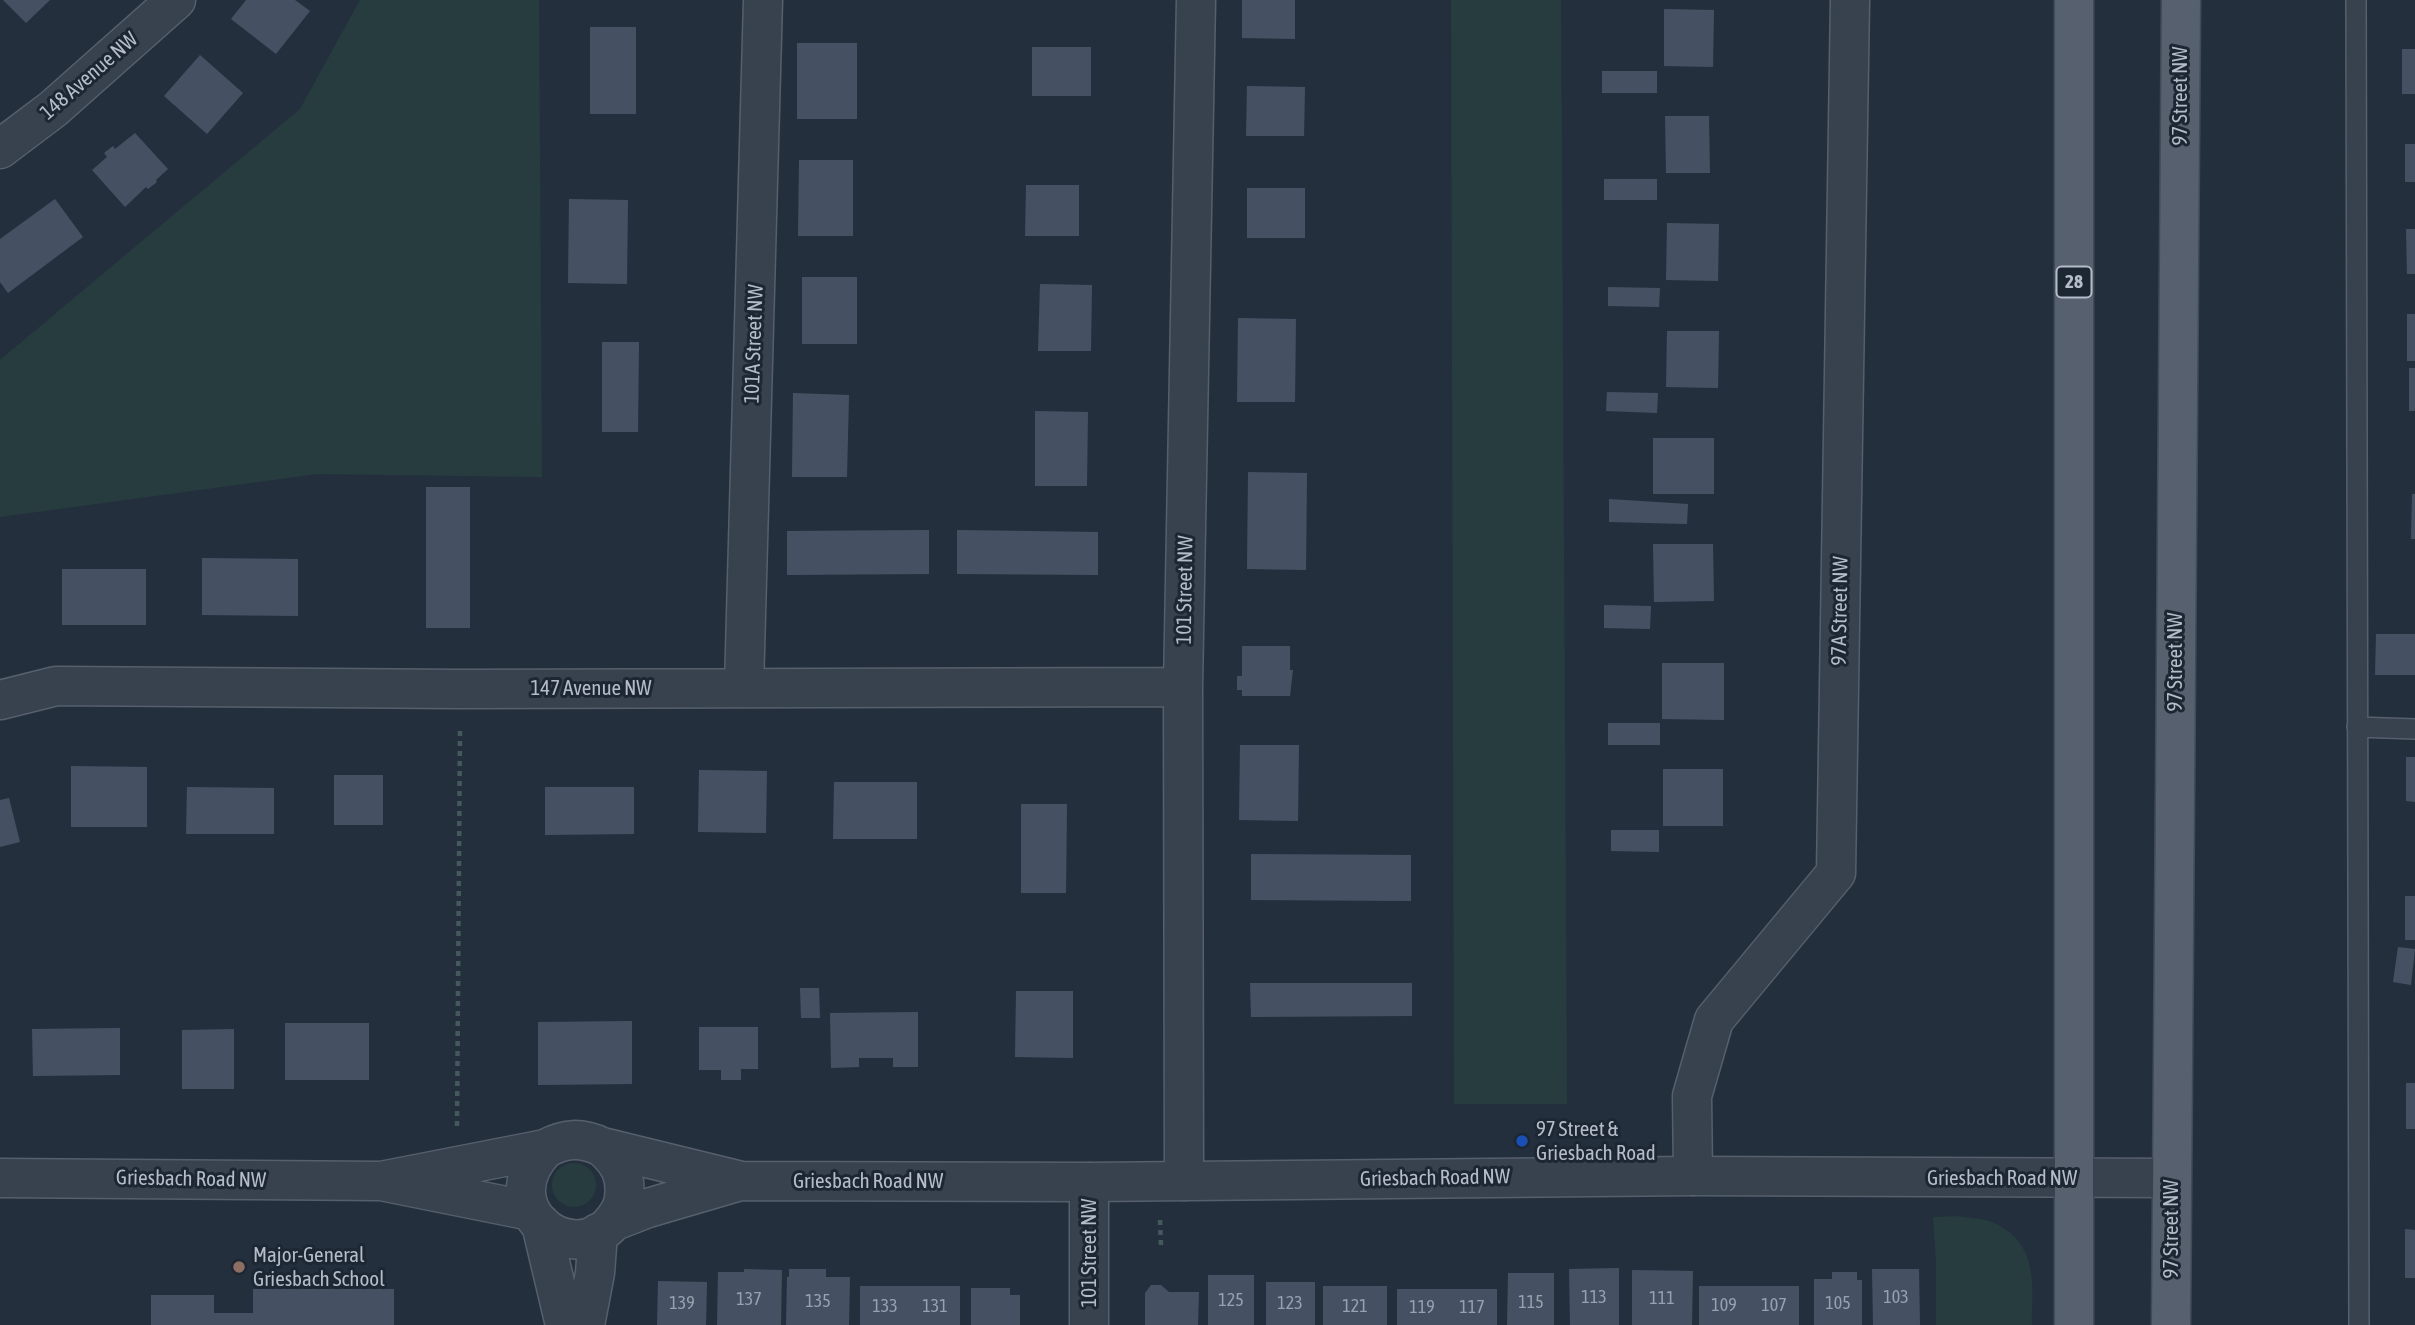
<!DOCTYPE html>
<html>
<head>
<meta charset="utf-8">
<style>
  body { margin:0 }
  canvas { display:block; background:#242f3e }
</style>
</head>
<body>
<canvas width="2415" height="1325"></canvas>
<script>
const ctx = document.querySelector('canvas').getContext('2d');
ctx.lineJoin = 'round';
function fill(path, color) { ctx.fillStyle = color; ctx.fill(path, 'evenodd'); }
function strokePath(path, color, width, dash) { ctx.strokeStyle = color; ctx.lineWidth = width; ctx.lineCap = dash ? 'butt' : 'round'; ctx.setLineDash(dash || []); ctx.stroke(path); }
function label(font, color, halo, rows, align = 'center') {
  ctx.font = font + ' "Asap Condensed",sans-serif'; ctx.lineWidth = 6; ctx.setLineDash([]); ctx.textBaseline = 'middle'; ctx.strokeStyle = halo; ctx.fillStyle = color; for (const [text, x, y, turn = 0] of rows) {
    ctx.save(); ctx.translate(x, y); ctx.rotate((+turn || 0) * Math.PI / 180); ctx.textAlign = isNaN(turn) ? turn : align; if (halo) ctx.strokeText(text, 0, 0); ctx.fillText(text, 0, 0); ctx.restore();
  }
}
const green = new Path2D(`
  M360,0h179l3,477 -225,-3 -317,43v-157l300,-251z
  M1451,0h110l6,1104h-113z
  M552 1185a22 22 0 1 1 44 0a22 22 0 1 1-44 0Z
  M1956,1216c12,2 27,2 38,7 45,21 38,61 38,102h-96v-65l-3,-43z`);
const building = new Path2D(`
  M3,0h47l-24,23z
  M246,0h49l15,11 -34,43 -45,-35z
  M1242,0h53v39l-53,-1z
  M1664,9l50,1 -1,57 -49,-1z
  M590,27h46v87h-46z
  M797,43h60v76h-60z
  M1032,47h59v49h-59z
  M2402,49h13v45h-13z
  M200,55l43,38 -36,41 -43,-38z
  M1602,71h55v22h-55z
  M1247,86l58,1 -1,49h-58z
  M1665,116h44l1,57h-44z
  M135,133l33,36 -12,11 1,2 -9,7 -2,-2 -21,20 -33,-37 15,-13 -3,-4 9,-7 2,3z
  M2405,144h10v38h-10z
  M799,160h54v76h-55z
  M1604,179h53v21h-53z
  M1026,185h53v51h-54z
  M1247,188h58v50h-58z
  M55,199l28,38 -75,56 -8,-11v-43z
  M569,199l59,1 -1,84 -59,-1z
  M1667,223l52,1 -1,57 -52,-1z
  M2406,229h9v45h-8z
  M802,277h55v67h-55z
  M1040,284l52,1 -1,66h-53z
  M1608,287l52,1 -1,19 -51,-1z
  M2407,314h8v47h-8z
  M1238,318l58,1 -1,83h-58z
  M1667,331h52l-1,57 -52,-1z
  M602,342h37l-1,90h-36z
  M2409,368h6v43h-6z
  M1607,392l51,1 -1,20 -51,-2z
  M793,393l56,2 -2,82h-55z
  M1035,411l53,1 -1,74h-52z
  M1653,438h61v56h-61z
  M1248,472l59,1 -1,97 -59,-1z
  M426,487h44v141h-44z
  M2412,494h3v45h-4z
  M1609,499l79,5 -1,20 -78,-2z
  M929,530v44l-142,1v-44z
  M957,530l141,2v43l-141,-1z
  M1653,544h60l1,57 -60,1z
  M202,558l96,1v57l-96,-1z
  M62,569h84v56h-84z
  M1604,605l47,1 -1,23 -46,-1z
  M2376,634h39v41h-40z
  M1242,646h48v24h3l-3,26h-48v-6h-5v-14h5z
  M1662,663h62v57l-62,-1z
  M1608,723h52v22h-52z
  M1240,745h59l-1,76 -59,-1z
  M2406,757h9v45l-9,-1z
  M71,766l76,1v60h-76z
  M1663,769h60v57h-60z
  M699,770l68,1 -1,62 -68,-1z
  M334,775h49v50h-49z
  M834,782h83v57h-84z
  M187,787l87,1v46h-88z
  M545,787h89v47l-89,1z
  M9,798l11,44 -20,5v-47z
  M1021,804h46l-1,89h-45z
  M1611,830h48v22l-48,-1z
  M1251,854l160,1v46l-160,-1z
  M2405,896h10v44h-10z
  M2398,947l17,2 -4,36 -18,-3z
  M1250,983h162v33l-161,1z
  M800,988h19l1,30h-19z
  M1016,991h57v67l-58,-1z
  M918,1012v55h-25v-9h-34v9l-28,1 -1,-55z
  M632,1021v63l-94,1v-63z
  M285,1023h84v57h-84z
  M699,1027h59v42h-17v11h-20v-10h-22z
  M120,1028v47l-87,1 -1,-47z
  M234,1029v60h-52v-59z
  M2406,1083h9v46h-9z
  M2405,1229l10,1v48h-10z
  M1619,1268v57h-49l-1,-56z
  M744,1269l38,1 -1,55h-64l1,-53h26z
  M789,1269h37v8h24l-1,48h-63l1,-48h2z
  M1872,1269h47l1,56h-47z
  M1632,1270l61,1 -1,54h-60z
  M1832,1272h25v8h5v45h-48v-46h18z
  M1508,1273h46v52h-47z
  M1208,1275h46v50h-46z
  M658,1281l49,1 -1,43h-49z
  M1266,1282h49v43h-49z
  M1151,1285h10l8,7h30l-1,33h-53v-32z
  M860,1286h100v39h-100z
  M1323,1286h64v39h-64z
  M1699,1286h100v39h-100z
  M971,1288h39v7h10v30h-49z
  M253,1289h141v36h-243v-30h63v18h39z
  M1397,1289h100v36h-100z`);
const path = new Path2D(`
  M457,1126l3,-398
  M1160,1220l1,26`);
const service = new Path2D(`
  M2356,0l3,1325
  M2357,727l58,2`);
const minor = new Path2D(`
  M0,149l53,-40 123,-109
  M744,687l19,-687
  M0,700l56,-14 404,3 723,-2
  M1693,1176l-1,-80 22,-76 122,-147 14,-873
  M1184,1181l-1,-494 13,-687
  M1089,1182v143
  M541,1224l24,101
  M585,1325l10,-52 3,-40`);
const tertiary = new Path2D(`
  M545,1149c-55,57 22,118 64,77 7,-8 14,-17 15,-28 3,-22 -5,-37 -22,-51
  M0,1178l381,3 150,30
  M381,1181l164,-32c20,-11 36,-12 57,-2l139,34 348,1 604,-6 478,2
  M612,1222l36,-14 92,-27`);
const primary = new Path2D(`
  M2074,1325v-1325
  M2171,1325l10,-1325`);
const markers = [
  [1522,1141,7,"#1a4fb4"],
  [239,1267,7,"#8d6e63"]
];
const numberNames = [
  ["113",1594,1297],
  ["103",1896,1297],
  ["111",1662,1298],
  ["137",749,1299],
  ["125",1231,1300],
  ["135",818,1301],
  ["115",1531,1302],
  ["139",682,1303],
  ["123",1290,1303],
  ["105",1838,1303],
  ["109",1724,1305],
  ["107",1774,1305],
  ["133",885,1306],
  ["131",935,1306],
  ["121",1355,1306],
  ["119",1422,1307],
  ["117",1472,1307]
];
const shields = [
  [2074,282,35]
];
const shieldNames = [
  ["28",2074,282]
];
const streetNames = [
  ["148 Avenue NW",89,76,-41],
  ["97 Street NW",2180,96,-90],
  ["101A Street NW",754,344,-88],
  ["101 Street NW",1185,590,-89],
  ["97A Street NW",1840,611,-89],
  ["97 Street NW",2175,662,-90],
  ["147 Avenue NW",591,688],
  ["Griesbach Road NW",1435,1178,-1],
  ["Griesbach Road NW",2002,1178],
  ["Griesbach Road NW",191,1179,1],
  ["Griesbach Road NW",868,1181],
  ["97 Street NW",2171,1229,-90],
  ["101 Street NW",1089,1253,-90]
];
const poiNames = [
  ["97 Street &",1536,1129],
  ["Griesbach Road",1536,1153],
  ["Major-General",253,1255],
  ["Griesbach School",253,1279]
];
fill(green, '#263c3f');
fill(building, '#455162');
strokePath(service, '#565f6c', 22);
strokePath(minor, '#565f6c', 41);
strokePath(tertiary, '#565f6c', 41);
strokePath(primary, '#414a57', 41);
strokePath(path, '#44595c', 4.5, [5, 5]);
strokePath(service, '#38414e', 19);
strokePath(minor, '#38414e', 38);
strokePath(tertiary, '#38414e', 38);
strokePath(primary, '#56606e', 38);
for (const [x, y, r, color] of markers) { const dot = new Path2D(); dot.arc(x, y, r, 0, 2 * Math.PI); ctx.fillStyle = color; ctx.fill(dot); strokePath(dot, '#1d2633', 2.5); }
label('18px', '#98a1af', null, numberNames);
for (const [x, y, w] of shields) { const box = new Path2D(); box.roundRect(x - w / 2, y - 15.5, w, 31, 5); ctx.fillStyle = '#1d2633'; ctx.fill(box); strokePath(box, '#b4bcc9', 2); }
label('bold 19px', '#b4bcc9', null, shieldNames);
label('21px', '#b4bcc9', '#1d2633', streetNames);
label('21px', '#b4bcc9', '#1d2633', poiNames, 'left');
</script>
</body>
</html>
